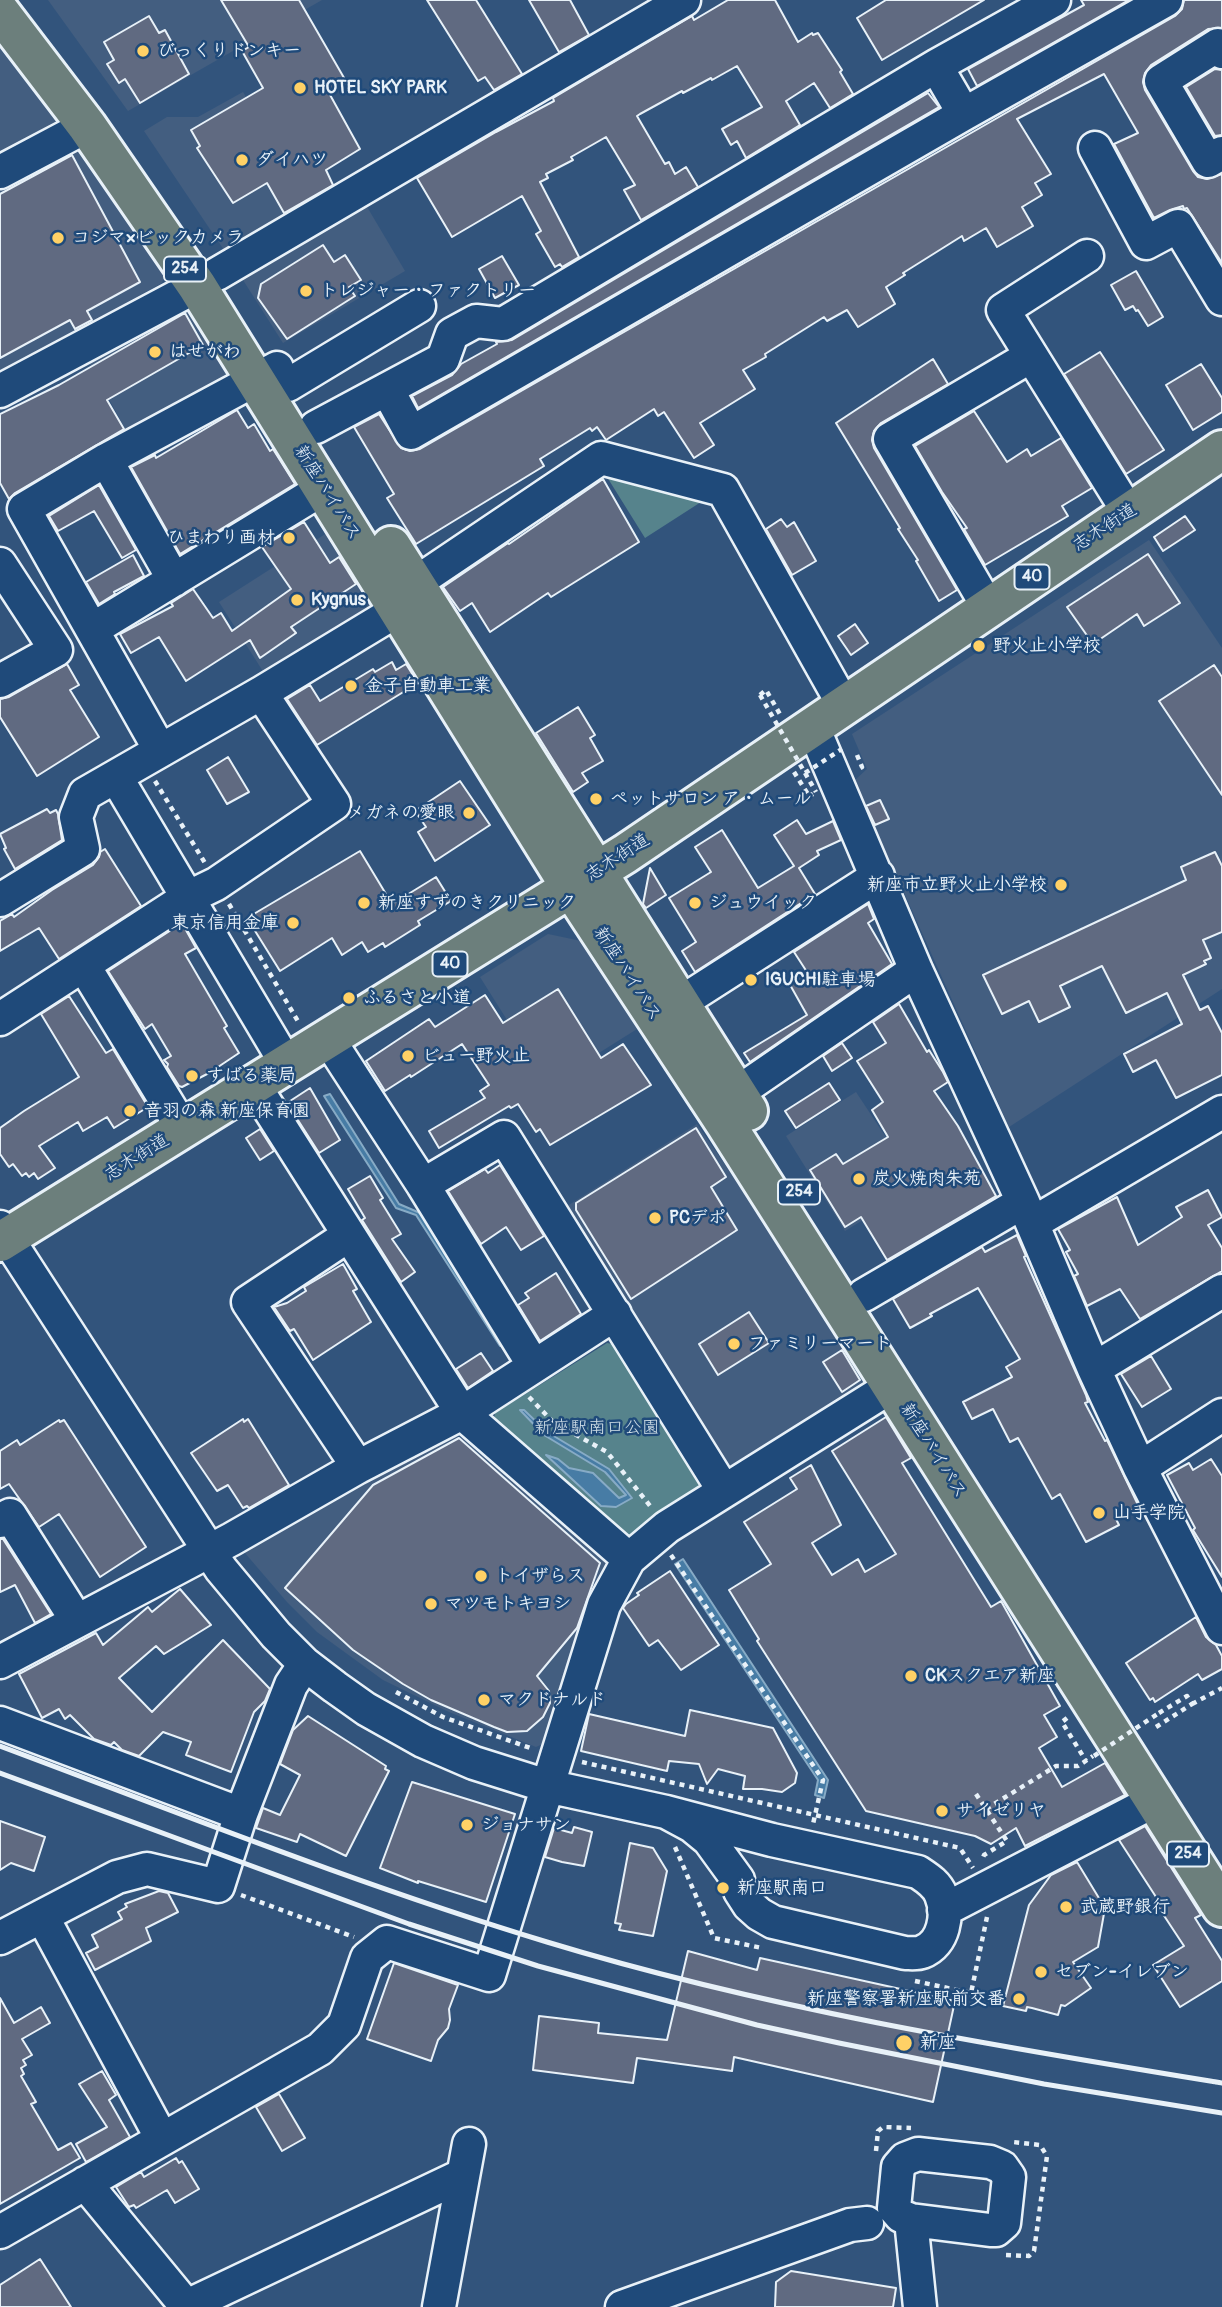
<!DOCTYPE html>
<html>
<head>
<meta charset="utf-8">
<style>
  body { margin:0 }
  canvas { display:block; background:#32547c }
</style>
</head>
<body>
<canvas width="1222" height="2307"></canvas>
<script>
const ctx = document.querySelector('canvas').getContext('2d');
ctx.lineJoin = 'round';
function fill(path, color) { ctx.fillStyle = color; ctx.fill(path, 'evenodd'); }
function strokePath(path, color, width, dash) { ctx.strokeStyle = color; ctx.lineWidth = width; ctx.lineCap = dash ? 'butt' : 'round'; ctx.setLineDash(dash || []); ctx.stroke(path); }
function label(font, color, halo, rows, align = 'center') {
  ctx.font = font + ' Pangolin,"Klee One",sans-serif'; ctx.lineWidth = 5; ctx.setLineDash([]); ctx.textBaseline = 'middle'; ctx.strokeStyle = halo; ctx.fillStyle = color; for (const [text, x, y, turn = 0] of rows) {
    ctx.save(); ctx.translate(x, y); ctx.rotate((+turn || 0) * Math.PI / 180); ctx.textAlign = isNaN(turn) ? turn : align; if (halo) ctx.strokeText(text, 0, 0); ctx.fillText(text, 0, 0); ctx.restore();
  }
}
const built = new Path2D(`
  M48,0h274l-194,111z
  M0,49l56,69 -2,8 -54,29z
  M243,92l70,115 -85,49 -84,-125 23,-14h31z
  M71,148l10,3 84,123 -3,9 -162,89v-185z
  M360,195l45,76 -122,72 -47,-74z
  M188,307l39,63 -4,11 -94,55 -43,-79z
  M330,531l42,67 -3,10 -105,65 -45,-71z
  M1149,540l73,108v341l-213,138 -155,-346 13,-12 -15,-35z
  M548,934l33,7 56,88 -89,56 -68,-108z
  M856,1092l62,94 -73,45 -59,-95z
  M697,1124l73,106 94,148 -2,12 -124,80 -9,-3 -165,-259z
  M452,1436l11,2 143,123 2,10 -61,171 -11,5 -87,-35 -66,-32 -66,-48 -30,-30 -42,-49 3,-9z`);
const green = new Path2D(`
  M607,477l94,25 -56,36z
  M607,1343l15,3 87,135 -77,63 -139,-120 2,-11z`);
const water = new Path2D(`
  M330,1094l69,110 21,9 83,131 -3,2 -84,-131 -20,-7 -72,-112z
  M520,1410h4l23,22 62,37 23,29 -16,9 -15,-1 -55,-51 12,4 11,9 24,5 26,25 7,-3 -21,-23 -61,-37z
  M683,1559l145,221 -4,18 -9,-3 3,-15 -143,-216z`);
const building = new Path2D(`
  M221,0h78l48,83 -18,10 31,56 -34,21 7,15 -49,28 -17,-30 -34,20 -36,-55 3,-2 -9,-16 72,-42 -21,-37 7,-4z
  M427,0h49l46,74 -28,16 -9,-13 -7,4z
  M529,0h41l19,35 -30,17z
  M728,0h47l23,42 14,-9 1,2 5,-2 24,37 -2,2 13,22 -23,14 -16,-25 -28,18 14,24 -54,33 -9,-17 -6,4 -9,-16 40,-22 -25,-41 -25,14 -1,-2 -28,15 -1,-2 -42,23 -3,2 28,48 4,-2 6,12 11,-7 12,20 -57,33 -17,-30 11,-5 -29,-48 -35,20 2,3 -27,14 2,4 -8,4 39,75 -17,10 -2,-3 -5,3 -19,-33 5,-3 -19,-35 -70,41 -35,-59 79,-46 58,-31 -1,-3 139,-82 2,4z
  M886,0h98l-102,60 -25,-42z
  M1081,0h48l-152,86 -9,-17 116,-64z
  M1184,0h38v28l-14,1 -57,36 -6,8 -2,9 2,8 48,81 5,6 9,2 15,-5v89l-35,-55 -3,1 -1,-3 -13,4 -16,8 -40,-74 24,-11 -34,-59 -87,45 34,55 -16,9 7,12 -20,12 11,19 -36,21 -11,-19 -22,13 -2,-5 -59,37 2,2 -19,12 9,17 -37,23 -11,-17 -20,11 -3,-4 -59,37 1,3 -23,13 12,19 -55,34 14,22 -20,13 -30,-46 -6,4 -4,-7 -48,31 -9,-13 -5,4 -2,-3 -50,31 4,7 -128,78 -29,-46 7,-4 -40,-67 25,-13 22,34 9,3 10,-2 755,-433 7,-7z
  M149,16l10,17 6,-3 24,44 -49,29 -15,-24 -6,4 -12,-19 7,-4 -10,-18z
  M1215,69l7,1v65l-7,1 -29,-49z
  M928,93l11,14 -521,301 -6,-12 40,-21 9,-11 36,-20 -1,-2 16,-2z
  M72,155l68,127 -53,29 5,9 -17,9 -5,-9 -70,38v-164z
  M323,245l11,17 11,-7 16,25 -12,7 6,9 -68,43 -29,-41 3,-14z
  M502,256l17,29 -24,13 -16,-29z
  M1136,271l27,46 -15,9 -10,-16 -2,1 -3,-5 -8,4 -14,-25z
  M185,313l18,32 -96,55 17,29 -109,64 -6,6 -9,-16v-69l59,-29z
  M1100,352l64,98 -38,24 -62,-100z
  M933,359l15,25 -67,39 -7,8 -2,9 2,8 83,142 -18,11 -23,-40 2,-1 -20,-31 2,-1 -64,-105z
  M1201,364l21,34v14l-29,18 -27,-45z
  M237,410l11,18 6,-4 16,27 3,-2 22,35 -115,70 -49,-87 24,-12 1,3z
  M974,411l33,51 20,-13 4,7 30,-18 31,50 -30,18 6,10 -83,49 -21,-36 3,-1 -25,-36 -27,-46z
  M603,479l36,63 -88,55 -3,-4 -58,39 -18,-29 -12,8 -17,-24 65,-44 1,1z
  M99,485l37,65 -14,8 -28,-47 -36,20 -9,-15z
  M1185,516l10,14 -32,21 -9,-14z
  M781,519l6,8 7,-5 22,39 -24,14 -26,-46z
  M304,522l26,41 9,-6 17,27 -65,43 5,6 -36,25 -10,-18 -64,41 -27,-44 -28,16 -11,-19 53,-28 -2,-3 22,-14 20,29 8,-5 11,18 59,-42 -29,-42z
  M1148,554l32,49 -36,23 -7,-12 -44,30 -26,-37z
  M133,555l11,21 -30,16 1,2 -16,10 -13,-22z
  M855,624l13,19 -17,12 -13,-19z
  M392,662l4,8 10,-6 12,19 -101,62 -30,-46 23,-14 10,16 53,-32 2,3z
  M67,664l12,21 -9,5 29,47 -62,39 -37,-59v-18l9,-2z
  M1214,665l8,12v118l-63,-94z
  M578,707l17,28 -5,3 13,23 -21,12 6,9 -15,10 -37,-59z
  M228,757l21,35 -22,12 -20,-34z
  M460,781l30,44 -55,36 -17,-29 8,-5 -11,-16z
  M880,800l9,19 -14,6 -9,-19z
  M47,809l3,4 6,-3 2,4 4,26 -47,29 -11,-20 2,-1 -6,-14z
  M797,820l9,14 27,-13 8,19 -24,11 2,4 -20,13 16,26 -120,78 -13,-21 14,-9 -27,-44 42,-26 -16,-25 27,-17 36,58 36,-22 -20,-31z
  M105,849l36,57 -82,53 -20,-31 -39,23v-30l12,-7 2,3 38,-27 41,-25 6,-8 1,-5z
  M360,851l32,53 44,-27 15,24 -33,20 2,4 -35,22 -2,-4 -15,9 -6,-10 -20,13 -10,-17 -52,33 -33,-53z
  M1215,852l7,14v66l-19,8 8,18 -7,3 2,3 -23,11 17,35 8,-4 14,27v42l-46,23 -20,-38 -23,12 -9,-18 58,-30 -15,-31 -41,20 -24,-47 -42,20 10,21 -31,15 -10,-21 -27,13 -19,-39 203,-95 -5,-13z
  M650,868l16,27 -20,13 -3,-4z
  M868,904l6,15 -6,4 24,41 -142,98 -6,-9 63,-38 -18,-32 18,-11 -13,-20z
  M182,923l14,25 -11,6 42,72 -3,2 15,25 -30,20 -27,14 -3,-1 -12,-19 1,-3 -4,-4 7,-4 -19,-32 -7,5 -37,-58z
  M558,989l43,69 22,-14 28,41 -101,60 -10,-16 -4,3 -18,-28 -7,4 -2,-2 -70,42 -10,-17 56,-33 -5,-7 9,-6 -27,-41 -51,33 -1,-2 -25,16 -19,-30 63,-42 6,8 50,-32 18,28z
  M69,996l37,57 7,-4 35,58 -34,21 -7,-11 -24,14 -5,-9 -39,24 16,22 -17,11 -4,-6 -5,4 -3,-4 -4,3 -9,-12 -4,3 -9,-13v-26l24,-17 55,-34 -38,-63z
  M899,1004l28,48 2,-2 14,22 5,10 -14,9 24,35 38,70 -109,64 -26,-43 -16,10 -35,-57 26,-16 7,10 45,-27 -16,-27 11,-8 -26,-41 29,-18 -13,-21z
  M842,1043l10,15 -20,13 -9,-15z
  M829,1083l11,17 -44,28 -11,-17z
  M310,1088l30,52 -21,13 -32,-50z
  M696,1128l30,49 -15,10 26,43 -106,69 -55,-89v-7z
  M260,1129l14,22 -14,9 -14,-22z
  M500,1165l44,71 -23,14 -15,-23 -25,17 -33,-53 37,-22 3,4z
  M370,1176l13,22 -3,2 21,34 -9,5 23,33 -14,10 -39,-62 3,-2 -17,-29z
  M1208,1190l14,27 -14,8 14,23v23l-82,48 -20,-30 -33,17 -13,-30 4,-2 -12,-22 4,-2 -12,-21 59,-32 21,48 44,-28 -6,-10z
  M1017,1235l9,21 -2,1 62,138 2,7 -3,1 20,38 2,-1 32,67 -23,12 3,6 -33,17 -26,-48 -8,5 -34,-61 -8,4 -17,-33 -21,10 -9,-17 49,-25 -6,-10 14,-8 -42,-71 -48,26 2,2 -22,12 -17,-29 89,-52 3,5z
  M343,1264l14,25 -4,2 18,31 -58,38 -19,-31 -4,2 -16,-24 13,-4 19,-12 -2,-4z
  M556,1273l25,41 -41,27 -22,-36 11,-7 -4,-5z
  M749,1312l20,31 -51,32 -19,-31z
  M842,1350l18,30 -18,12 -19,-30z
  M481,1353l12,18 -25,17 -12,-19z
  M1151,1356l20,33 -29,18 -21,-33z
  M886,1417l25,41 -9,5 89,144 10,-6 59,105 -16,9 13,22 -18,11 23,39 43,-24 20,32 -100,51 -9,-18 -25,16 -16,-8 -109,-25 -109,-170 2,-2 -30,-49 42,-26 -27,-42 53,-33 -7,-11 21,-13 30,60 -29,18 20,32 26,-16 7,13 31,-18 -64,-103z
  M243,1419l1,3 4,-3 41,66 -40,23 -2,-2 -4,2 -15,-23 -11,6 -26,-38z
  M59,1420l1,2 4,-2 82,127 -46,30 -41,-63 -20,13 -30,-43 -9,5v-38l17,-11 3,5z
  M459,1438l141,125 -23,65 -40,48 12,15 1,12 -7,14 -16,14 -20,1 -13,-5 -63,-27 -28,-16 -50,-34 -68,-62 88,-103z
  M1211,1459l11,17v101l-29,-47 2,-2 -28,-53 22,-12 4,7z
  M0,1539h3l48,75 -16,9 -20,-38 -15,7z
  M670,1571l49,74 -38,25 -23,-30 -9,6 -26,-38 3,-4 13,-9 -2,-2z
  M180,1589l31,36 -47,29 -8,-8 -37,32 33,34 71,-72 47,49 -5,12 -11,11 -23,60 -45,-17 5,-13 -28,-10 -24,24 -17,-6 -8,-8 -3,3 -17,-6 -24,-24 -5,4 -6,-10 -17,9 -23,-44 77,-41 7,12 45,-38 4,5z
  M1196,1617l10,20 10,8 6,11v13l-20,11 -4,-6 -43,28 -2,-4 -3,2 -24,-37z
  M690,1710l83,18 24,45 -2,10 -13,9 -20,-3h-19l2,-13 -27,-7 -11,15 -8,-20 -30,-3 -2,10 -86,-20 8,-37 96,22z
  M308,1716l78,50 -1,3 4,2 -43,85 -46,-22 -3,8 -41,-14 7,-20 17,7 20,-40 -20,-11 13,-34z
  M412,1782l103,32 -29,88 -68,-21v2l-38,-15z
  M0,1821l45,16 -11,34 -23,-8 -11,7z
  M1145,1826l56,89 -6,3 27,43v20l-42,26 -27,-42 31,-19 -29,-44 3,-2 -39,-60z
  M574,1827l18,5 -8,34 -22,-4 -17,-5 9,-29 18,5z
  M630,1843l23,5 14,23 -14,65 -34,-6 2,-6 -6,-1z
  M1077,1862l28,46 -7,39 -25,15 18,26 -26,18 -4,-1 -3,10 -26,-7 -5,-1 -1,4 -23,-5 26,-101 22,-30z
  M159,1891l9,2 10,19 -32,16 5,13 -56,29 -9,-17 12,-6 -6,-12 30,-16 -4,-7 9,-5 -2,-3z
  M688,1951l69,19 3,-12 195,43 -22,101 -199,-45 -2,14 -95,-13 -4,25 -100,-13 6,-54 60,7 -1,10 69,7z
  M394,1963l64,22 -9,24 1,11 -2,8 -10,12 -7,21 -64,-22z
  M0,1998l14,25 27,-16 9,16 -28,16 10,16 -9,5 3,5 -5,3 3,6 -3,2 15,26 -5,2 27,46 13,-7 9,15 -80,46z
  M102,2071l14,24 -7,5 21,37 -44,25 -10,-18 31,-17 -28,-43z
  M279,2094l26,44 -23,13 -26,-44z
  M176,2158l3,5 3,-2 17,28 -24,14 -8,-13 -31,18 -2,-3 -5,2 -13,-20 25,-15 3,5z
  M40,2259l31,48h-71v-22z
  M791,2271l105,17 -3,19h-118l1,-25z`);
const path = new Path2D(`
  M760,695l6,-5 15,26
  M857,755l5,12 -5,3
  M794,772l15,24 4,-2
  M155,781l50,82
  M229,904l70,119
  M529,1397l24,25 54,30 44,55
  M671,1555l152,225 -10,44
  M396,1692l47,25 90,32
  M1192,1704l30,-16
  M1067,1718l-5,4 24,39
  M1156,1727l36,-23 -5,-8 -28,17
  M582,1762l378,86 13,20
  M976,1794l31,47 -23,14 -2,5
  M986,1809l70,-43h22l15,-10
  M675,1847l39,91 48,10
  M241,1895l113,42
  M915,1981l56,12 16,-76
  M876,2151l2,-20 5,-4 28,1
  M1006,2255l23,1 5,-5 13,-95 -7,-11 -27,-3`);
const minor = new Path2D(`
  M1222,52l-4,-7 -57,36 47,80 14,-8
  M936,66l28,48
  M1095,148l51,95 32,-17 44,73
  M0,172l87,-46
  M1087,256l-84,54 126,203
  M217,274l467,-274
  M288,385l131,-79
  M387,389l24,44 553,-319 202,-114
  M0,391l197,-105
  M316,427l127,-68 9,-25 24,-13 27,3 433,-258 118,-66
  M106,460l68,120
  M0,564l56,86 -56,31
  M414,584l187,-126 122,32 120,214
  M988,607l-98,-168 141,-83
  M93,629l231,-141
  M813,727l103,243 107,232 71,167 46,99 82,160
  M160,750l-136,-241 82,-49 171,-92
  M116,777l171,288
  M0,900l83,-51 -7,-32 9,-23 176,-101 137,-83
  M84,966l99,163
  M680,1003l198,-127
  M0,1019l187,-121 29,-14 118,-80 -73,-111
  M329,1040l94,145 81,-48 220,354
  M254,1085l208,328 167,146
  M737,1093l179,-123
  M423,1185l111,181
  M1033,1223l189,-111
  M0,1227l221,342 55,66 29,29 30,23 31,22 57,32 51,22 73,23 119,26 106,28 146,32c9,6 19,12 23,23 8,19 3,49 -19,57 -5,2 -12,1 -17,1l-132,-31 -14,-8 -10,-9 -9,-14 -2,-11 -29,-40 -17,-14 -26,-14
  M349,1235l-101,67 110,165
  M864,1295l159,-93
  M1094,1369l128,-78
  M1140,1468l82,-53
  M0,1521l10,-6 67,106
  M0,1662l232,-123 126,-72 104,-54 153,-99
  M0,1723l241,91
  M944,1910l210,-109
  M42,1916l120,223
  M0,1938l117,-61 30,-8 71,17 23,-72 50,-129 14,-21
  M918,2154l72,8 12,5 7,10 -5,46 -8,7h-6l-79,-10 -10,-4 -7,-8 4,-41 7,-8z
  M85,2183l102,124
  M911,2220l9,87
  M0,2232l320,-183 24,-24 23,-67 20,-16 102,33 115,-370 25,-46 38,-32 225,-141
  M187,2306l274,-130
  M439,2307l30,-163
  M622,2307l228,-82 17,-2`);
const major = new Path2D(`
  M0,1242l625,-388 597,-404`);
const highway = new Path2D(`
  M0,12l87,114 110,160 374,602 154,235 497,784
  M391,546l357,565`);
const rail = new Path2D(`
  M0,1746c182,68 362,140 547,196 220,67 449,104 675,141
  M0,1773l409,151 129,42 219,59 82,18 205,41 178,29`);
const pathBridge = new Path2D(`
  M760,695l56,97
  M805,773l37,-24
  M1094,1756l65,-43`);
const markers = [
  [143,51,7,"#ffd166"],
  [300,88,7,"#ffd166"],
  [242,160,7,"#ffd166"],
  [58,238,7,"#ffd166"],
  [306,291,7,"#ffd166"],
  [155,352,7,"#ffd166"],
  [289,538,7,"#ffd166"],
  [297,600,7,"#ffd166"],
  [979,646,7,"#ffd166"],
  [351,686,7,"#ffd166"],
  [596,799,7,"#ffd166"],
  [469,813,7,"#ffd166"],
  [1061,885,7,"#ffd166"],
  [364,903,7,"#ffd166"],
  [695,903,7,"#ffd166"],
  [293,923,7,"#ffd166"],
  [751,980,7,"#ffd166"],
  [349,998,7,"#ffd166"],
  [408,1056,7,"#ffd166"],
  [192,1076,7,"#ffd166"],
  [130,1111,7,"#ffd166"],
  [859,1179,7,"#ffd166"],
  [655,1218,7,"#ffd166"],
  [734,1344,7,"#ffd166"],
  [1099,1513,7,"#ffd166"],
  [481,1576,7,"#ffd166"],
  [431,1604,7,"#ffd166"],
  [911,1676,7,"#ffd166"],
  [484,1700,7,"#ffd166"],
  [942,1811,7,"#ffd166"],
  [467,1825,7,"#ffd166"],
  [723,1888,7,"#ffd166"],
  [1066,1907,7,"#ffd166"],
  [1041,1972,7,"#ffd166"],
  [1019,1999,7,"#ffd166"],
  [904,2043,9,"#ffd166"]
];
const shields = [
  [185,269,42],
  [1032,577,35],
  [450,964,35],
  [799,1192,42],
  [1188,1854,42]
];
const shieldNames = [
  ["254",185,269],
  ["40",1032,577],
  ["40",450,964],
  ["254",799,1192],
  ["254",1188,1854]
];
const poiNames = [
  ["びっくりドンキー",157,51],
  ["HOTEL SKY PARK",314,88],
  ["ダイハツ",256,160],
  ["コジマ×ビックカメラ",72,238],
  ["トレジャー・ファクトリー",320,291],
  ["はせがわ",169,352],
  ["ひまわり画材",275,538,"right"],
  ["Kygnus",311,600],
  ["野火止小学校",993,646],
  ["金子自動車工業",365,686],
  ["ペットサロン ア・ムール",610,799],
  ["メガネの愛眼",455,813,"right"],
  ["新座市立野火止小学校",1047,885,"right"],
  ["新座すずのきクリニック",378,903],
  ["ジュウイック",709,903],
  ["東京信用金庫",279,923,"right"],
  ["IGUCHI駐車場",765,980],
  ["ふるさと小道",363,998],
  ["ビュー野火止",422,1056],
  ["すばる薬局",206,1076],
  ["音羽の森 新座保育園",144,1111],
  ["炭火焼肉朱苑",873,1179],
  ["PCデポ",669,1218],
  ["ファミリーマート",748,1344],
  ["山手学院",1113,1513],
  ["トイザらス",495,1576],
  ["マツモトキヨシ",445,1604],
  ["CKスクエア新座",925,1676],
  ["マクドナルド",498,1700],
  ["サイゼリヤ",956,1811],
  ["ジョナサン",481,1825],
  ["新座駅南口",737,1888],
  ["武蔵野銀行",1080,1907],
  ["セブン-イレブン",1055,1972],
  ["新座警察署新座駅前交番",1005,1999,"right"],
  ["新座",920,2043]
];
const streetNames = [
  ["新座バイパス",327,493,58],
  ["志木街道",1105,528,-33],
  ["志木街道",618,858,-33],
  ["新座バイパス",627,974,57],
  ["志木街道",137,1158,-32],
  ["新座バイパス",933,1451,58]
];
const parkNames = [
  ["新座駅南口公園",597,1428]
];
fill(built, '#435e80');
fill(green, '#56838c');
fill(water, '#477ca5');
strokePath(water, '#87abc6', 2);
fill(building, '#606a81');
strokePath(building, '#e8f1f8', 2);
strokePath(minor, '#e8f1f8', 37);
strokePath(major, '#e8f1f8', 44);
strokePath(highway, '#e8f1f8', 44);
strokePath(path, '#e8f1f8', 4.5, [5, 5]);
strokePath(minor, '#1f4a7a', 32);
strokePath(major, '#6c7f7c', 38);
strokePath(highway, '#6c7f7c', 38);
strokePath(rail, '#e8f1f8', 5);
strokePath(pathBridge, '#e8f1f8', 4.5, [5, 5]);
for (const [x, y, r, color] of markers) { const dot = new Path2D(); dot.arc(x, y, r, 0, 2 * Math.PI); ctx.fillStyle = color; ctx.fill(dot); strokePath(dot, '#1f4a7a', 2.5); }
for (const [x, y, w] of shields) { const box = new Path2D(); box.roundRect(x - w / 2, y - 12.5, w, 25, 5); ctx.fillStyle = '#1f4a7a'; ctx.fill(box); strokePath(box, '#e8f1f8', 2); }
label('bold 16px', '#e8f1f8', null, shieldNames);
label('bold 18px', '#e8f1f8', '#1f4a7a', poiNames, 'left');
label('18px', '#e8f1f8', '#1f4a7a', streetNames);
label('18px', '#d2e0e8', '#1f4a7a', parkNames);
</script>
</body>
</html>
